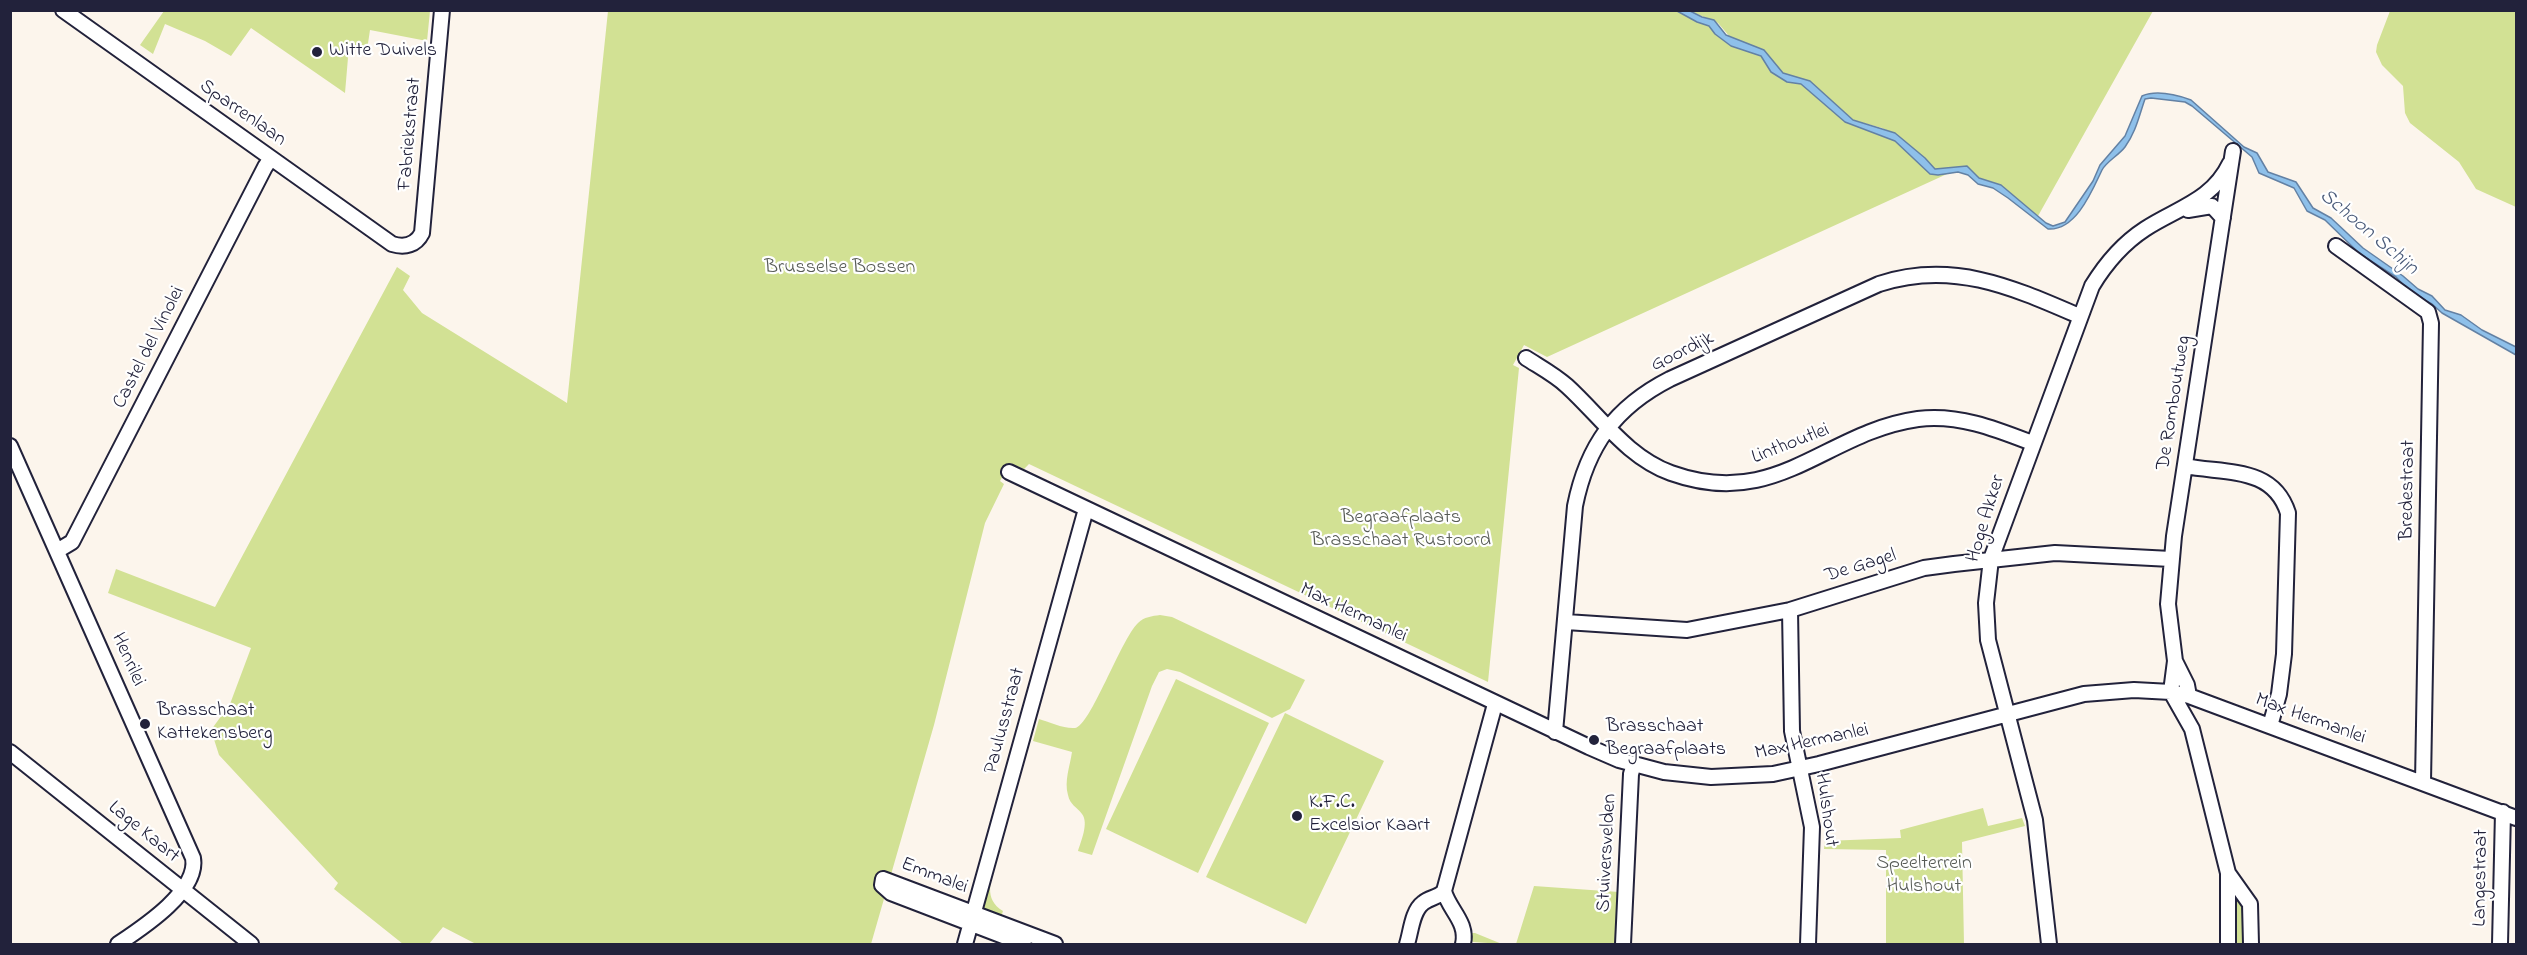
<!DOCTYPE html>
<html>
<head>
<meta charset="utf-8">
<style>
  body { margin:0 }
  #map { position:relative; width:2527px; height:955px; overflow:hidden; background:#fcf5ec; font-family:"Indie Flower",sans-serif }
  canvas { display:block }
  .frame { position:absolute; inset:0; border:12px solid #22223b; pointer-events:none }
</style>
</head>
<body>
<div id="map">
<canvas width="2527" height="955"></canvas>
<div class="frame"></div>
</div>
<script>
const ctx = document.querySelector('canvas').getContext('2d');
ctx.lineJoin = 'round';
function fill(path, color) { ctx.fillStyle = color; ctx.fill(path, 'evenodd'); }
function strokePath(path, color, width, dash) { ctx.strokeStyle = color; ctx.lineWidth = width; ctx.lineCap = dash ? 'butt' : 'round'; ctx.setLineDash(dash || []); ctx.stroke(path); }
function label(font, color, halo, rows, align = 'center') {
  ctx.font = font + ' "Indie Flower",sans-serif'; ctx.lineWidth = 4.5; ctx.setLineDash([]); ctx.textBaseline = 'middle'; ctx.strokeStyle = halo; ctx.fillStyle = color; for (const [text, x, y, turn = 0] of rows) {
    ctx.save(); ctx.translate(x, y); ctx.rotate((+turn || 0) * Math.PI / 180); ctx.textAlign = isNaN(turn) ? turn : align; if (halo) ctx.strokeText(text, 0, 0); ctx.fillText(text, 0, 0); ctx.restore();
  }
}
const green = new Path2D(`
  M2427,10l9,2v-2l80,1v196l-40,-18 -17,-27 -49,-39 -5,-10 -2,-27 -21,-21 -6,-13 1,-7 13,-34z
  M164,11v-1l266,1 -3,30 -57,-11 -3,20 -18,-4 -4,47 -94,-65 -20,28 -26,-15 -40,-17 -12,30 -13,-9z
  M608,11h1069l20,11 12,4 6,8 16,12 30,10 10,16 16,10 14,2 44,38 50,19 35,33h17l-400,183 -23,-12 -11,20 6,3 -31,314 -459,-218 -5,5 -14,-6 -10,18 4,3 -19,39 -51,202 -63,219h-395l-33,-17 -14,17h-26l-69,-55 4,-6 -119,-128 -8,-25 19,-26 21,-56 -143,-55 8,-24 99,38 182,-340 13,9 -7,14 19,23 145,90z
  M1690,11h463l-115,205 -37,-31 -22,-7 -12,-12 -32,3 -10,-11 -24,-20 -19,-10 -29,-8 -43,-39 -27,-8 -19,-23 -34,-13 -12,-14z
  M1160,615l12,2 133,63 -15,29 -18,9 -92,-46 -13,-3 -8,3 -7,14 -60,169 -14,-4c3,-10 11,-28 4,-37 -5,-7 -12,-9 -14,-19 -4,-14 2,-29 4,-43l-39,-11 6,-22c10,3 25,10 36,9 15,-1 46,-89 63,-105 6,-6 14,-7 22,-8z
  M1176,679l93,44 -71,150 -92,-44z
  M1285,713l99,48 -78,163 -100,-47z
  M1983,808l5,18 34,-8 3,8 -63,16 2,102h-78v-94l-62,-1 1,-8 76,-3 -1,-8z
  M993,861l3,1c-5,18 -13,37 7,49l-3,9 -15,-8 -3,-8z
  M1534,886l85,6 -2,52h-101z
  M2236,897l8,4 3,43h-13z
  M1472,933h3l27,11 -29,-2 -3,-4z`);
const water = new Path2D(`
  M1677,11h13l12,6 12,3 12,15 38,15 19,23 27,8 43,39 42,13 30,25 10,11 32,-3 12,12 22,7 45,38 7,3 12,-4 28,-41 7,-16 25,-29 17,-40c14,-6 35,-1 49,4l53,47 13,6 11,19 28,10 17,26 18,10 32,30 40,28 15,13 14,7 13,14 16,5 21,15 34,17v8l-74,-42 -10,-9 -20,-10 -16,-17 -36,-23 -35,-34 -18,-9 -13,-23 -35,-15 -7,-16 -60,-51 -7,-4 -34,-4 -6,1c-6,17 -9,33 -20,48 -6,8 -19,15 -23,23 -10,21 -26,61 -54,59l-40,-31 -15,-10 -15,-4 -10,-9 -10,-3 -20,3 -8,-1 -35,-33 -50,-19 -44,-38 -14,-2 -16,-10 -10,-16 -30,-10 -16,-12 -6,-8 -12,-4z`);
const minor = new Path2D(`
  M63,10l329,234c13,4 24,1 30,-11l20,-223
  M2188,210l24,-4 11,12
  M2336,246l92,66 3,11 -8,459
  M1526,358c14,9 29,17 41,28 34,31 60,71 104,87 106,38 154,-41 247,-54 41,-5 78,10 114,24
  M10,446l183,412c6,33 -51,70 -75,86
  M2185,466c41,8 88,0 103,47l-4,141 -5,40 -9,32
  M1009,472l580,275 30,13 45,12 47,5 62,-3 46,-10 265,-70 50,-4 37,2 18,4 327,122
  M57,551l15,-9 193,-375 6,-9
  M1790,610l2,121 20,96 -4,117
  M1566,622l121,8 103,-20 134,-42 30,-4 101,-11 116,6
  M2175,661l12,24 2,11
  M1555,732l20,-226c12,-60 40,-99 95,-127l209,-95c73,-24 133,3 200,32
  M10,752l241,192
  M2228,873l22,31 1,40
  M1444,891c5,19 24,31 19,53
  M965,944l121,-435
  M1024,944l-133,-51 -9,-8 1,-6 172,65
  M1407,944c4,-12 5,-33 16,-41 7,-6 15,-5 21,-12l51,-187
  M1623,944l8,-170 3,-10
  M2049,944l-14,-124 -47,-180 -2,-37 5,-44 101,-273c14,-23 30,-42 53,-57 32,-21 67,-28 85,-66
  M2228,944v-71l-36,-144 -21,-37 4,-31 -7,-57 6,-68 59,-385
  M2500,944l3,-132`);
const markers = [
  [317,52,6,"#22223b"],
  [145,724,6,"#22223b"],
  [1594,740,6,"#22223b"],
  [1297,816,6,"#22223b"]
];
const poiNames = [
  ["Witte Duivels",329,52],
  ["Brasschaat",157,712],
  ["Kattekensberg",157,735],
  ["Brasschaat",1606,728],
  ["Begraafplaats",1606,751],
  ["K.F.C.",1309,804],
  ["Excelsior Kaart",1309,827]
];
const streetNames = [
  ["Sparrenlaan",242,114,35],
  ["Fabriekstraat",411,134,-85],
  ["Castel del Vinolei",150,348,-63],
  ["Goordijk",1683,353,-26],
  ["De Romboutweg",2175,403,-81],
  ["Linthoutlei",1791,445,-21],
  ["Bredestraat",2409,490,-89],
  ["Hoge Akker",1987,519,-73],
  ["De Gagel",1861,567,-17],
  ["Max Hermanlei",1353,614,25],
  ["Henrilei",127,660,66],
  ["Max Hermanlei",2310,720,20],
  ["Paulusstraat",1006,721,-75],
  ["Max Hermanlei",1812,743,-12],
  ["Hulshout",1825,810,82],
  ["Lage Kaart",143,833,39],
  ["Stuiversvelden",1608,853,-87],
  ["Emmalei",934,877,21],
  ["Langestraat",2482,878,-89]
];
const parkNames = [
  ["Brusselse Bossen",840,269],
  ["Begraafplaats",1401,519],
  ["Brasschaat Rustoord",1401,542],
  ["Speelterrein",1924,865],
  ["Hulshout",1924,888]
];
const waterNames = [
  ["Schoon Schijn",2368,233,40]
];
fill(green, '#d2e194');
fill(water, '#8ec0ea');
strokePath(water, '#6381a4', 1.5);
strokePath(minor, '#22223b', 18);
strokePath(minor, '#fff', 14);
for (const [x, y, r, color] of markers) { const dot = new Path2D(); dot.arc(x, y, r, 0, 2 * Math.PI); ctx.fillStyle = color; ctx.fill(dot); strokePath(dot, '#fff', 2); }
label('20px', '#22223b', '#fff', poiNames, 'left');
label('20px', '#22223b', '#fff', streetNames);
label('20px', '#575b56', '#fff', parkNames);
label('italic 21px', '#485978', '#fff', waterNames);
</script>
</body>
</html>
